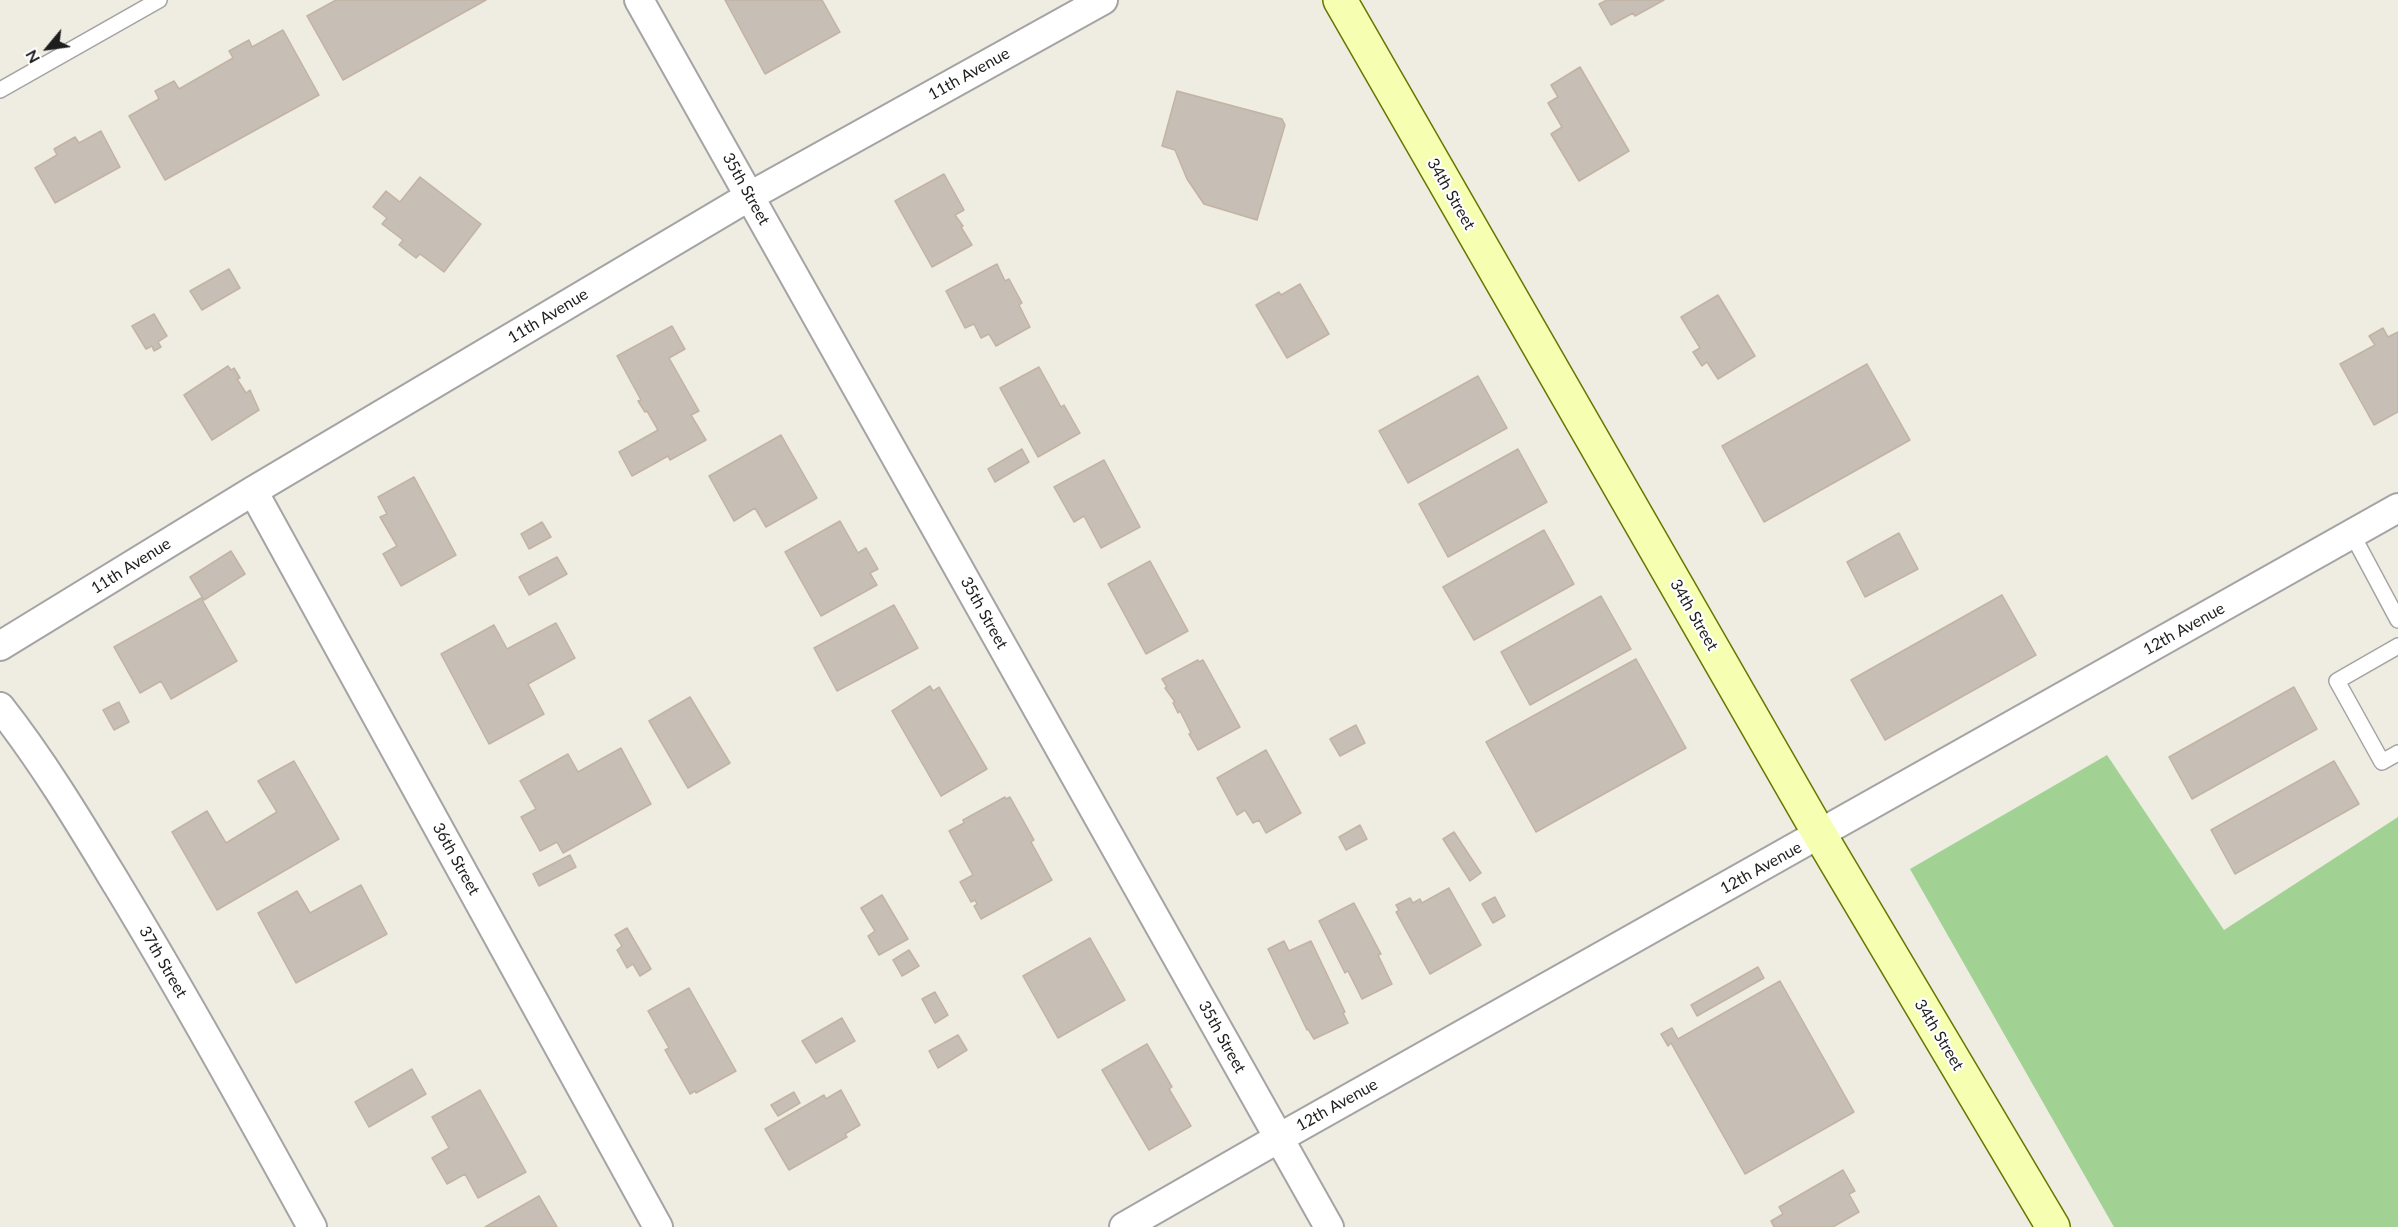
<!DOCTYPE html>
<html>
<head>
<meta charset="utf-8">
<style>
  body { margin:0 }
  #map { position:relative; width:2398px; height:1227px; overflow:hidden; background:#efece2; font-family:Lato,sans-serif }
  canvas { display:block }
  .north { position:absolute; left:18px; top:18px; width:60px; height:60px; -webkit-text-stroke:4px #fff; paint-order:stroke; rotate:241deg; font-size:16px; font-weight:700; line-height:24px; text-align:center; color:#1d1d1d }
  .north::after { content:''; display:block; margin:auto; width:21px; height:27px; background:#1d1d1d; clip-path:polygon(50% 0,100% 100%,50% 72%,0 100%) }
</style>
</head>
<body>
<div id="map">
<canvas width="2398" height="1227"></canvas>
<div class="north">N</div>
</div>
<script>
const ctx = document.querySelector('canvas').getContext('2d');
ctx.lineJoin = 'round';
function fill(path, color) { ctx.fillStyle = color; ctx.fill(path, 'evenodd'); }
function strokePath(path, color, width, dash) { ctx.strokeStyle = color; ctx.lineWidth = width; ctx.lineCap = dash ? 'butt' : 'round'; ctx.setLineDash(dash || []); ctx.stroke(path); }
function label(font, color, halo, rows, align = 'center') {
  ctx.font = font + ' Lato,sans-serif'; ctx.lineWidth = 4.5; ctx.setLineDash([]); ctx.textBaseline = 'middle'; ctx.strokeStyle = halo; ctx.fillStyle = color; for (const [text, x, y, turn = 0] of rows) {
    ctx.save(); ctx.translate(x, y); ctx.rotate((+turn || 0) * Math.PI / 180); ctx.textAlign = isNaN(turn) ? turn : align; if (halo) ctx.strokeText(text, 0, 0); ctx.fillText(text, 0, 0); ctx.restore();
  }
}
const forest = new Path2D(`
  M2107,755l117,175 174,-113v410h-284l-204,-358z`);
const building = new Path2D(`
  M336,0h150l-143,80 -36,-64z
  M725,0h97l18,32 -75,42z
  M1607,0h57l-29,16 -2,-3 -22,12 -12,-21z
  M283,30l36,65 -154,85 -36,-64 30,-17 -4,-8 19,-10 5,8 54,-31 -4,-7 20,-11 3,7z
  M1580,67l49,84 -50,30 -28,-47 11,-7 -14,-24 10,-6 -7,-12z
  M1177,91l105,28 3,6 -28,95 -53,-16 -17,-25 -12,-29 -13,-4z
  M101,131l19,36 -65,36 -20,-35 22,-13 -3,-6 21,-12 4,6z
  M944,174l20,36 -9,5 8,11 -2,1 11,18 -40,22 -37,-66z
  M420,177l61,47 -37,48 -24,-18 -4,4 -17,-13 4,-5 -21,-16 5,-6 -14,-11 13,-16 14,11z
  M997,264l8,17 4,-2 13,24 -3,2 11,22 -34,19 -7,-12 -8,4 -7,-14 -9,4 -19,-37z
  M229,269l11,19 -38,22 -12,-19z
  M1300,284l29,50 -42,24 -31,-53 23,-13 2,3z
  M1718,295l37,61 -37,23 -11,-17 -5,4 -9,-14 7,-4 -19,-31z
  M154,314l13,22 -9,6 3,5 -7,4 -2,-5 -6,3 -14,-23z
  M672,326l13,23 -16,9 30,53 -8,4 15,25 -36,20 -2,-4 -36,20 -13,-24 39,-22 -11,-19 -2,1 -7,-11 3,-1 -24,-44z
  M2383,328l5,9 10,-5v80l-24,13 -34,-61 35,-19 -6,-9z
  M1867,364l43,76 -146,82 -42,-76z
  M228,366l3,4 3,-2 6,10 -3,1 9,14 4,-3 9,20 -47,30 -28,-45z
  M1039,367l22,40 3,-2 16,28 -42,24 -38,-69z
  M1478,376l29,52 -99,55 -29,-52z
  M781,435l36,63 -51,29 -11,-19 -21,13 -25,-45z
  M1022,449l7,13 -34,20 -7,-13z
  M1518,449l29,53 -99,55 -29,-53z
  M1104,460l36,67 -39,21 -17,-32 -10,6 -20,-35z
  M414,477l42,78 -55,31 -18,-32 14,-8 -17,-29 7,-3 -9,-17z
  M840,521l18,32 8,-5 12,21 -8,4 7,12 -56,31 -36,-64z
  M542,522l9,15 -22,12 -8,-15z
  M1544,530l30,54 -100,56 -31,-53z
  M1899,533l19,36 -53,28 -18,-35z
  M231,551l14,23 -41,26 -14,-23z
  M557,557l10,17 -38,21 -10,-18z
  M1150,561l38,70 -42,23 -38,-70z
  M2002,595l34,60 -151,85 -34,-60z
  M1601,596l30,53 -101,56 -29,-53z
  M201,598l36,63 -66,38 -10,-18 -21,12 -26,-46z
  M894,605l24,43 -81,43 -23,-43z
  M556,623l19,35 -47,26 16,30 -55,30 -48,-90 53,-29 13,24z
  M1636,659l50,89 -150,84 -50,-90z
  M1198,660l1,2 4,-2 37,67 -42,23 -9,-16 2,-1 -11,-22 -2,2 -5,-10 2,-1 -10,-14 2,-1 -5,-8z
  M930,686l3,5 6,-4 48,82 -46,27 -49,-85z
  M2294,687l23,42 -125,70 -23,-42z
  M690,697l40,66 -42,25 -39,-67z
  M119,702l10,20 -15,8 -11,-20z
  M1356,725l9,18 -25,13 -10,-17z
  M621,748l30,56 -88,49 -6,-11 -17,9 -19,-34 15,-8 -16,-28 48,-27 10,18z
  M1266,750l35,63 -35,20 -7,-13 -6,3 -8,-13 -8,5 -20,-37z
  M294,761l45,78 -122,71 -45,-78 35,-21 19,32 51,-31 -19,-31z
  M2334,761l25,43 -124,70 -24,-44z
  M1005,797l1,2 4,-2 24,43 -3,2 21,38 -71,39 -7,-13 3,-2 -2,-4 -4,2 -11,-20 13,-7 -24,-44 15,-8 -1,-3z
  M1360,825l7,14 -21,11 -7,-13z
  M1454,832l27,41 -11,8 -27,-42z
  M570,855l6,12 -37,19 -6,-12z
  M361,885l26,49 -91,49 -38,-70 39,-22 13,22z
  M1449,888l32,57 -51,29 -34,-62 3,-2 -3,-5 14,-7 3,5 7,-4 2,4z
  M882,895l26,44 -29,16 -11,-19 7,-5 -14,-23z
  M1495,897l10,19 -12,7 -11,-19z
  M1354,903l27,51 -3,1 14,29 -30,15 -14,-28 -3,2 -26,-52z
  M627,928l24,41 -11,7 -7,-12 -6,4 -10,-18 5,-4 -7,-11z
  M1090,938l35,62 -67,38 -35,-62z
  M1284,941l5,10 22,-10 34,71 -2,1 5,10 -34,16 -6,-10 -1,1 -39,-81z
  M909,950l10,16 -17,10 -9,-16z
  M1758,967l6,11 -67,38 -6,-11z
  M1780,981l74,131 -109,62 -74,-131 -3,3 -7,-12 11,-6 6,11z
  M689,988l47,83 -40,22 -1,-2 -5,3 -25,-44 4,-2 -21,-37z
  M935,992l13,23 -13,8 -13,-24z
  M842,1018l13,23 -39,22 -14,-22z
  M958,1035l9,15 -29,18 -9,-17z
  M1147,1044l25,43 -3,2 22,37 -42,24 -47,-80z
  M412,1069l14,25 -57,33 -14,-25z
  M480,1090l46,82 -48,26 -13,-24 -18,10 -15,-26 17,-10 -17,-31z
  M841,1090l19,35 -15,9 2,3 -58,33 -24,-41 59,-34 2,4z
  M794,1092l6,11 -22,13 -7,-11z
  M1843,1170l12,21 -6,3 10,18 -26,15h-59l-3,-6 12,-7 -4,-7z
  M539,1196l18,31h-72z`);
const lane = new Path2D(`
  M0,90l159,-90
  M2352,534l46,86
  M2398,646l-61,35 45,81 16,-9`);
const street = new Path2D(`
  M639,0l690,1227
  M253,491l405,736
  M0,646l253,-155 497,-295 353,-196
  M0,707c44,56 81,118 118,179 68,112 131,226 194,341
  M1124,1227l155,-89 1119,-630`);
const secondary = new Path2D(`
  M1340,0l480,835 233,392`);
const streetNames = [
  ["11th Avenue",969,74,-29],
  ["35th Street",746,189,61],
  ["34th Street",1451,194,60],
  ["11th Avenue",548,316,-31],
  ["11th Avenue",131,566,-32],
  ["35th Street",984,613,61],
  ["34th Street",1694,615,60],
  ["12th Avenue",2184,629,-29],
  ["36th Street",456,859,61],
  ["12th Avenue",1761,868,-29],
  ["37th Street",163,962,60],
  ["34th Street",1939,1035,59],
  ["35th Street",1222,1037,61],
  ["12th Avenue",1337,1105,-29]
];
fill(forest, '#a1d294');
fill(building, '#c7beb5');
strokePath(building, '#c2b3a3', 1.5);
strokePath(lane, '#a4a4a4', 18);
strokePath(street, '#a4a4a4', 32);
strokePath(secondary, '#637800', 36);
strokePath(lane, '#fff', 15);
strokePath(street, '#fff', 28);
strokePath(secondary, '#f5feb1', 33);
label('16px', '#1d1d1d', '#fff', streetNames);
</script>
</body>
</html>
